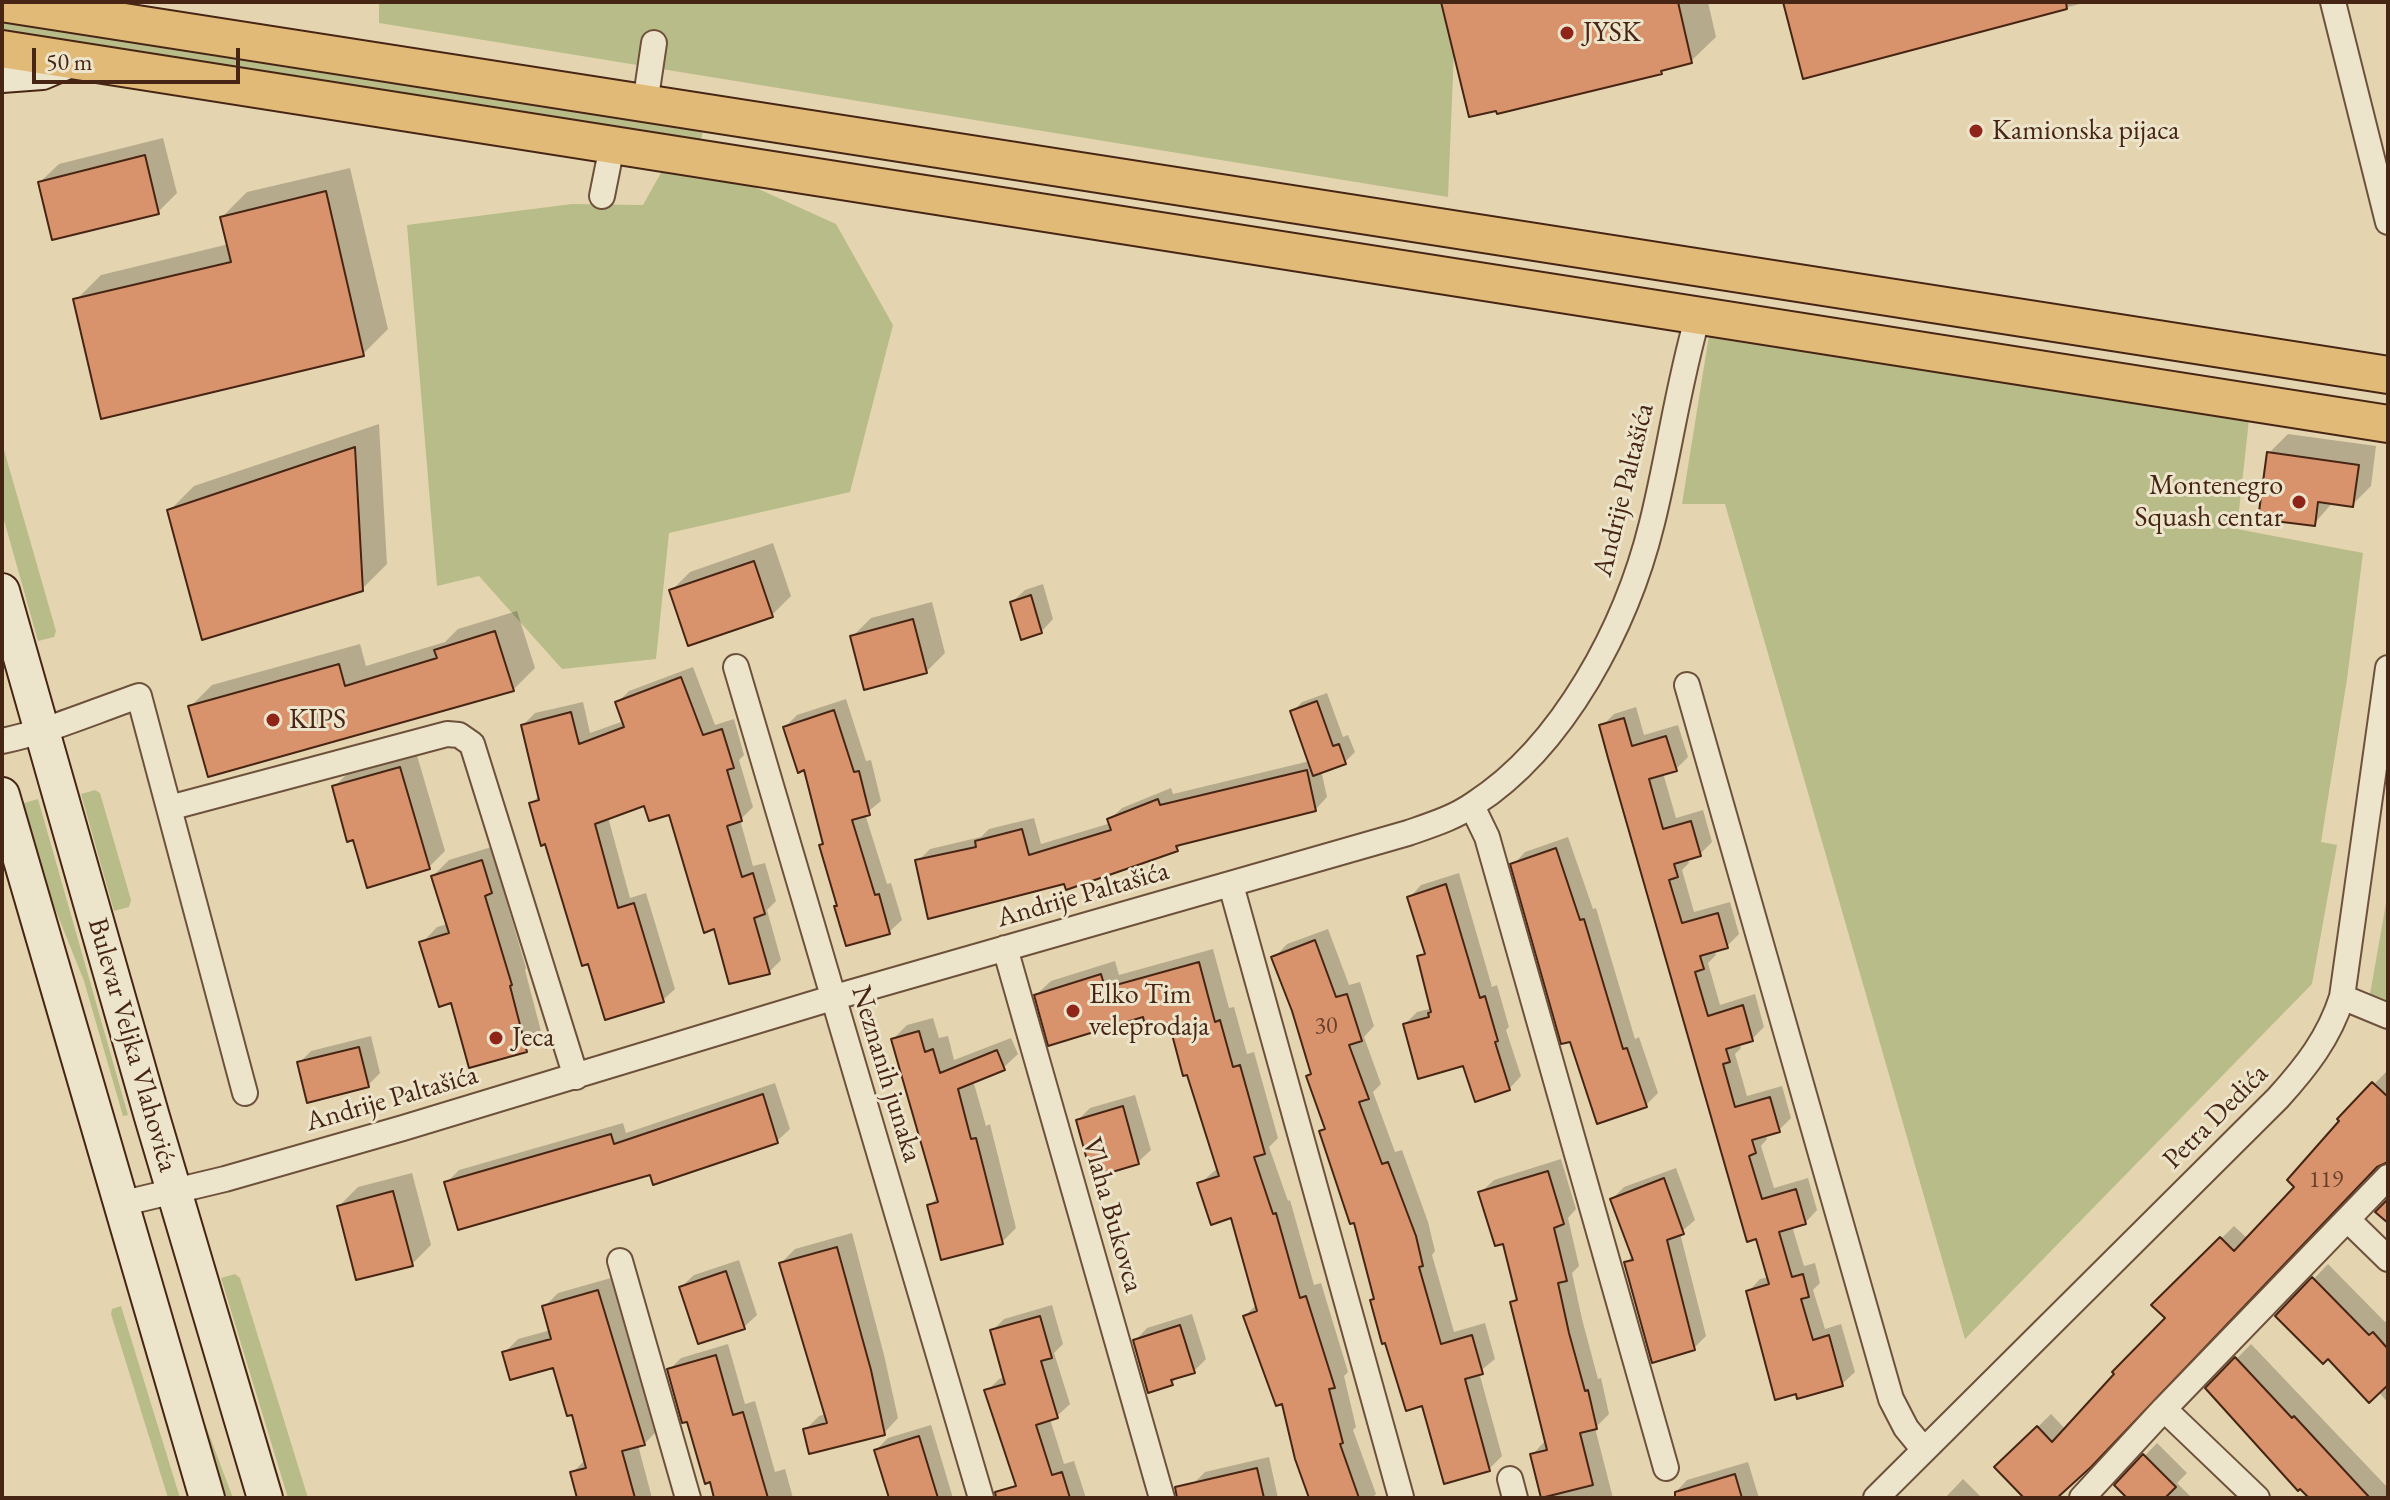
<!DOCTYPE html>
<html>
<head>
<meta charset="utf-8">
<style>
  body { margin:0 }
  #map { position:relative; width:2390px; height:1500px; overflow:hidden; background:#e4d5b0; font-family:"EB Garamond",serif }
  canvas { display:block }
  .frame { position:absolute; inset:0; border:4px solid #472514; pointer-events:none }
  .scale { position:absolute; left:32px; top:48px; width:208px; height:36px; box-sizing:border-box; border:4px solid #472514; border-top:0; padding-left:10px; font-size:24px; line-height:28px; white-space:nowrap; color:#472514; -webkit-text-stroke:6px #ede4cc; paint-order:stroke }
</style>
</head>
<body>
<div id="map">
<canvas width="2390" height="1500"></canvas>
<div class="frame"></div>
<div class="scale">50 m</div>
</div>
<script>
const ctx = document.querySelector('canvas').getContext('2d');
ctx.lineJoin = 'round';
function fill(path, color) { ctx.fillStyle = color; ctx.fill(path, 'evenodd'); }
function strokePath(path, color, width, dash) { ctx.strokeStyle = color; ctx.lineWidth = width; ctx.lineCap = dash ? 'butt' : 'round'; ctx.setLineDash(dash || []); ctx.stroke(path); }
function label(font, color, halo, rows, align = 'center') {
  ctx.font = font + ' "EB Garamond",serif'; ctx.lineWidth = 6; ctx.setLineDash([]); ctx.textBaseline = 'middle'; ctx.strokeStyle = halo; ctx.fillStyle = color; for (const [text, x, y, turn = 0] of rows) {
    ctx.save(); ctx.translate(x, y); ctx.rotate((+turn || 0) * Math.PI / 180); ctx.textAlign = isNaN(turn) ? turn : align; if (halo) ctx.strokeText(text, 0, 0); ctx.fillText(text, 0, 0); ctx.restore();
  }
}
const green = new Path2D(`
  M379,2h1077l-8,195 -1069,-174z
  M2,18l701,112 -3,15 -698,-110z
  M662,171l70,6 104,47 57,101 -43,167 -181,41 -13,126 -94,10 -83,-93 -42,10 -30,-361 165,-21 71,1z
  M1711,323l541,69 -15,137 126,24 -16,126 -26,163 16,3 -25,139 -347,355 -240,-835h-43z
  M2,443l54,188 -2,6 -16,4 -36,-128z
  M95,790l5,3 31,107 -2,7 -15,4 -33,-117z
  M38,799l90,316 -5,1 -39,-135 -38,-95 -25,-82z
  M2388,892v116l-18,-14z
  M235,1274l5,4 68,220h-20l-67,-220z
  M165,1288l33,117 35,93h-13l-61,-209z
  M121,1306l59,192h-12l-57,-184 1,-5z`);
const shadow = new Path2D(`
  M1444,2h264l8,35 -25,24 -26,7 -4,4z
  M1785,2h302l-282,75z
  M163,138l14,55 -19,19 -118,-30 19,-18z
  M350,168l38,161 -25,25 -287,-54 25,-25 128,-31 -7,-27 25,-25z
  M379,424l8,140 -25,25 -193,-78 25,-25z
  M2288,434l88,12 -5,40 -19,19 -19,-3 -19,22 -45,-71z
  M773,543l18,53 -19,19 -101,-24 19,-19z
  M1043,584l10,35 -12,13 -29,-30 13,-12z
  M932,602l13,51 -19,19 -74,-35 19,-19z
  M517,611l18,57 -22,22 -323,17 22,-22 148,-41 6,22 79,-24 13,-13z
  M693,667l22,58 19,-6 10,36 -5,5 14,47 -13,13 13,46 12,-3 11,38 -9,9 14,50 -12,12 -53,-45 -45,-115 -26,-9 -37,14 22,81 16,-5 29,96 -12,11 -116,-158 -16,-38 9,-9 -17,-70 12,-12 48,-11 7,31 34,-12 -7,-18 12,-12z
  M1327,693l16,44 5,-2 7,17 -10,10 -24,8 6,27 -12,13 -132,33 -6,6 -111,33 -148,-21 12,-12 51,-12 8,-8 45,-11 7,26 70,-21 -2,-3 13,-12 49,-20 2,6 137,-33 -18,-49 10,-10z
  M846,699l20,62 5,-1 10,41 -16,13 22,70 4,-1 11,37 -13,12 -50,-27 -18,-59 4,-4 -19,-74 -21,-41 12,-12z
  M1636,707l8,28 34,-10 10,32 -12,12 -13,4 13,45 27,-8 9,32 -12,12 -13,4 2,5 -7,7 12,42 36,-10 9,32 -12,12 -13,4 2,5 -8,8 12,42 35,-11 9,33 -12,12 -13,4 2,5 -6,6 12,42 35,-10 9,32 -12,12 -13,4 1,5 -6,7 13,42 34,-10 9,32 -12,13 -13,3 12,40 11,-3 5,20 -7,7 12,39 16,-5 14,48 -13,12 -94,-92 12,-13 9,-2 -167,-551 12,-12z
  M416,752l29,99 -16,16 -75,-29 -20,-51 16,-16z
  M1568,837l25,72 3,-1 39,131 4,-2 19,56 -12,12 -133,-240 12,-13z
  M498,845l9,31 -6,6 25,86 -1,2 17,65 -16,15 -73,-49 -31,-58 15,-16 11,-3 -15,-48 16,-16z
  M1459,873l33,114 5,-2 12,42 -3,3 15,46 -12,13 -104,-65 12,-12 16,-4 -14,-51 7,-6 -17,-53 12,-13z
  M1328,929l21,56 11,-3 14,44 -10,11 17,47 -8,8 22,60 7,-2 26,72 7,29 -3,4 22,77 31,-9 10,36 -16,13 23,84 -13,13 -65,-66 -52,-102 3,-4 -20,-76 -34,-89 6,-5 -18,-51 3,-3 -38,-115 13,-14z
  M1213,949l16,59 5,-1 13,47 7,-2 24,86 -9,9 19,54 2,-1 24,85 7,-2 27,89 -4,4 12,51 -3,3 23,64 -4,4h-61l-27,-96 -39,-86 12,-12 -24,-89 -34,-31 19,-16 -48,-147 -134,-26 15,-14 64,-20 4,14z
  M933,1018l6,20 9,-2 6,24 57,-22 7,16 -15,14 -30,12 13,46 4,-2 26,104 -14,14 -73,-36 10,-10 -46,-157 14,-14z
  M371,1036l9,37 -12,12 -69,-22 12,-12z
  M2387,1071l1,90 -11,3 -323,334h-28l-29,-31 54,-53 15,16 102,-112 -14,-13 80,-79 14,13 49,-52 45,-66 -2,-2z
  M775,1083l15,46 -13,12 -123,41 -3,-9 -204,9 12,-12 164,-47 3,10z
  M1135,1095l16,55 -13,12 -60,-42 12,-12z
  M1561,1159l15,50 -8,9 11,48 -7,7 10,46 16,60 3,-1 8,36 -14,14 18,70h-64l-17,-43 14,-15 -34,-137 6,-6 -14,-56 -24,-48 14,-13z
  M1676,1168l19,52 -15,13 26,103 -12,12 -68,-85 7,-8 -21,-56 12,-12z
  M412,1173l19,72 -19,19 -73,-58 19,-19z
  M852,1233l32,122 14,63 -14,15 -79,-3 14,-14 7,-2 -45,-151 14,-14z
  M739,1260l18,55 -13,12 -63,-40 13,-12z
  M2328,1264l57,58 3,-3v84l-10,-12 -100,-75z
  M611,1278l47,152 -14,14 -6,1 14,53h-73l-7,-25 14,-14 -13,-47 -18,-47 -51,-12 14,-14 33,-9 -7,-23 14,-14z
  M1052,1305l11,39 -9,9 16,51 -13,12 -7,3 14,45 10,-3 12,37h-67l-1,-13 -31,-94 12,-12 6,-2 -13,-46 12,-12z
  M1192,1314l14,45 -12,12 -15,5 -7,7 -37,-42 12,-13z
  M728,1344l17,60 10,-3 20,71 10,-3 8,29h-77l-47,-128 12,-12z
  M2251,1344l137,144v10h-77l-103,-110z
  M931,1425l22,73h-62l-15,-48 12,-12z
  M2157,1443l30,30 -10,10 15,15h-63l-12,-13z
  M1269,1457l9,41h-82l-3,-14 12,-12z
  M1748,1462l11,36h-89l5,-1 -1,-3 13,-14z
  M1963,1479l19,19h-37z`);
const building = new Path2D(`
  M1441,2h237l14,61 -31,8 1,3 -165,40 -1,-3 -27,6z
  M1783,2h283l1,7 -264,70z
  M145,155l14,59 -107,26 -14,-58z
  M326,191l38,165 -263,63 -28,-120 158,-37 -11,-45z
  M355,447l8,144 -161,49 -35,-130z
  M2267,452l92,13 -6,42 -35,-5 -3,24 -57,-7z
  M754,561l19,56 -85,29 -19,-56z
  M1031,595l11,38 -21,7 -11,-38z
  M913,619l14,54 -63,17 -14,-54z
  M495,631l19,60 -306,86 -20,-71 151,-42 6,22 92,-28 -3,-8z
  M681,677l22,58 19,-6 12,39 -7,2 15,51 -15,5 15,51 11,-4 12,41 -11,4 16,56 -41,10 -15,-55 -10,4 -35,-118 -20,6 -5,-15 -49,18 23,84 16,-5 30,99 -59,18 -17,-56 -6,2 -37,-122 -4,2 -12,-43 10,-3 -18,-75 50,-13 8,32 45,-17 -9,-25z
  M1317,701l16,45 6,-2 7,20 -33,12 -23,-65z
  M834,710l20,62 5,-1 11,44 -18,5 23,75 4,-1 11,40 -44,12 -12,-40h3l-18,-61 4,-1 -19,-74 -6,3 -15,-46z
  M1624,718l8,28 34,-10 11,35 -28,8 14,50 28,-8 10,35 -27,8 4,13 -9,3 13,43 36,-10 10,35 -28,8 4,13 -9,3 13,44 35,-11 10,36 -27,8 4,13 -7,2 12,43 35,-10 10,35 -28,8 4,13 -7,3 13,43 34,-10 10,35 -27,8 13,45 11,-3 6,23 -8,2 12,41 16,-5 14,51 -46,13 -1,-5 -21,6 -29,-109 23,-7 -13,-45 -9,3 -139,-484 -9,-33z
  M400,767l30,102 -63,19 -14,-48 -6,2 -15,-56z
  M1307,770l9,41 -140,35 2,5 -112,39 -2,-6 -136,35 -13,-59 61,-13 -1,-6 47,-12 7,26 82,-25 -4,-11 51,-20 2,6z
  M1556,848l24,72 4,-1 39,130 4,-1 20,59 -50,17 -27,-82 -9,2 -51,-180z
  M482,860l10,33 -7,3 27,89 -2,1 17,66 -58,16 -18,-65 -12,4 -20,-65 30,-9 -18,-57z
  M1446,884l34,114 5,-2 13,45 -3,1 15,48 -35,12 -12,-36 -45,13 -15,-55 26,-7 -1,-4 3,-1 -14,-56 8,-2 -18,-57z
  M1315,940l21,57 11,-3 15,47 -13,4 20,54 -10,3 23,62 6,-2 28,74 7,30 -4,1 22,77 31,-9 11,39 -18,5 25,92 -46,13 -22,-78 -16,5 -21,-68 -3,1 -12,-44 4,-1 -20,-76 -4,1 -31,-93 6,-2 -19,-53 5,-2 -19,-63 -21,-54z
  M1199,962l16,60 5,-2 13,47 7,-2 25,89 -11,3 19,57 3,-1 24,85 6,-2 29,92 -6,1 14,54 -3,1 19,54h-50l-14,-39 -13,-55 -6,2 -33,-90 14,-5 -26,-93 -20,7 -14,-42 22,-7 -32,-101 -4,1 -14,-53 -23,7 -3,-13 -95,29 -14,-51 67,-21 4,14z
  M919,1031l6,21 8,-3 7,24 57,-23 8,20 -47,19 13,50 5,-1 27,106 -62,16 -14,-55 11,-3 -47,-163z
  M359,1047l10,40 -62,16 -10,-41z
  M2372,1082l16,15v65l-11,5 -286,300 -34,31h-33l-30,-31 43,-41 15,16 62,-68 -2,-2 53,-54 -14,-13 69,-68 14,14 60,-64 -7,-7 52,-59 -2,-2z
  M763,1094l15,49 -125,42 -3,-10 -192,55 -14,-48 167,-48 3,10z
  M1123,1106l16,58 -47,14 -16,-58z
  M1548,1171l16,53 -10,4 13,53 -9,2 11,50 16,58 3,-1 9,39 -17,4 13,52 -52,13 -11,-44 17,-4 -37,-148 7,-2 -14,-56 -8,2 -17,-54z
  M1664,1178l20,56 -17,6 28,110 -43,13 -28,-101 9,-2 -23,-61z
  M393,1191l20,75 -57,14 -19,-74z
  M2388,1199v24l-13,-11z
  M837,1247l34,123 14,65 -76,19 -6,-25 24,-6 -48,-160z
  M726,1271l19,58 -47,15 -19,-57z
  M2312,1277l57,58 4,-3 15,17v36l-19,18 -41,-44 -5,5 -48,-48z
  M598,1290l47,155 -23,6 13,47h-58l-7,-26 16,-4 -14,-53 -5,1 -14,-48 -43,12 -8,-28 49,-13 -9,-33z
  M1040,1316l12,42 -11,3 17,57 -22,7 16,50 10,-3 8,26h-74l-1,-6 21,-6 -32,-96 21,-6 -15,-54z
  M1180,1325l15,48 -24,7 2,5 -25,8 -15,-53z
  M716,1355l17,60 10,-3 25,86h-54l-4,-16 -5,2 -18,-62 -5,1 -15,-54z
  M2235,1357l57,61 2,-2 76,82h-61l-9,-9 -2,2 -93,-103z
  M919,1436l19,62h-49l-15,-48z
  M2143,1454l33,33 -11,11h-38l-13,-13z
  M1257,1468l7,30h-87l-2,-11z
  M1735,1474l7,24h-67v-6z`);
const street = new Path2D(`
  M2333,2l55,220
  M645,104l9,-61
  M602,196l10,-50
  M736,667l245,831
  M1687,685l204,714 15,29 18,22
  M2,741c48,-10 90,-29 137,-45l106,397
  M1472,806l15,31 179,631
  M169,808l278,-74 12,1 13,9 104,333
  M1231,885l170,612
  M1005,948l157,550
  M2342,997l46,19
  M120,1204l105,-25 178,-51 429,-130 576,-165c23,-8 46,-15 66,-29 90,-58 153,-179 178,-281 17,-68 26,-139 46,-207
  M2348,1220l40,39
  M620,1261l68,237
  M2164,1409l93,89
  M1510,1479l5,19
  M1876,1498l402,-400c28,-31 51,-60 64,-101l46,-329
  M2082,1498l82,-89 224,-232`);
const secondary = new Path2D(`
  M2,75l40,-3 28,-12
  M2,591l150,526 113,381
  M2,795l205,703`);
const primary = new Path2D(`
  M2,3l2386,372
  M2,49l2386,375`);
const markers = [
  [1567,33,8,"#8f2418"],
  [1976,131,8,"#8f2418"],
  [2299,502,8,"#8f2418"],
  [273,720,8,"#8f2418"],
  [1073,1011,8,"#8f2418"],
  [496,1038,8,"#8f2418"]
];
const numberNames = [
  ["30",1326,1026],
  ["119",2326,1180]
];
const poiNames = [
  ["JYSK",1583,33],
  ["Kamionska pijaca",1992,131],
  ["Montenegro",2283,486,"right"],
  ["Squash centar",2283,518,"right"],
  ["KIPS",289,720],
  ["Elko Tim",1089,995],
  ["veleprodaja",1089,1027],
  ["Jeca",512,1038]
];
const streetNames = [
  ["Andrije Paltašića",1624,490,-76],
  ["Andrije Paltašića",1083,895,-16],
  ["Bulevar Veljka Vlahovića",132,1045,74],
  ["Neznanih junaka",886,1074,73],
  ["Andrije Paltašića",392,1099,-16],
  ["Petra Dedića",2216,1117,-45],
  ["Vlaha Bukovca",1112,1215,74]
];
fill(green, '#b8bc88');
fill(shadow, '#0003');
fill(building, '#d8936c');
strokePath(building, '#472514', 2);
strokePath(street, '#6e513b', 28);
strokePath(secondary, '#472514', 38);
strokePath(primary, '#472514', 40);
strokePath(street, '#ede4cc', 24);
strokePath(secondary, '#ede4cc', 34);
strokePath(primary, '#e2ba78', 36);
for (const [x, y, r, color] of markers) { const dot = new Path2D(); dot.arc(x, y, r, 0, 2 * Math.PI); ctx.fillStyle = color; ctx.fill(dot); strokePath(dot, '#ede4cc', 3); }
label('24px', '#6b402a', null, numberNames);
label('28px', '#472514', '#ede4cc', poiNames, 'left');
label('28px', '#472514', '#ede4cc', streetNames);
</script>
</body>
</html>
